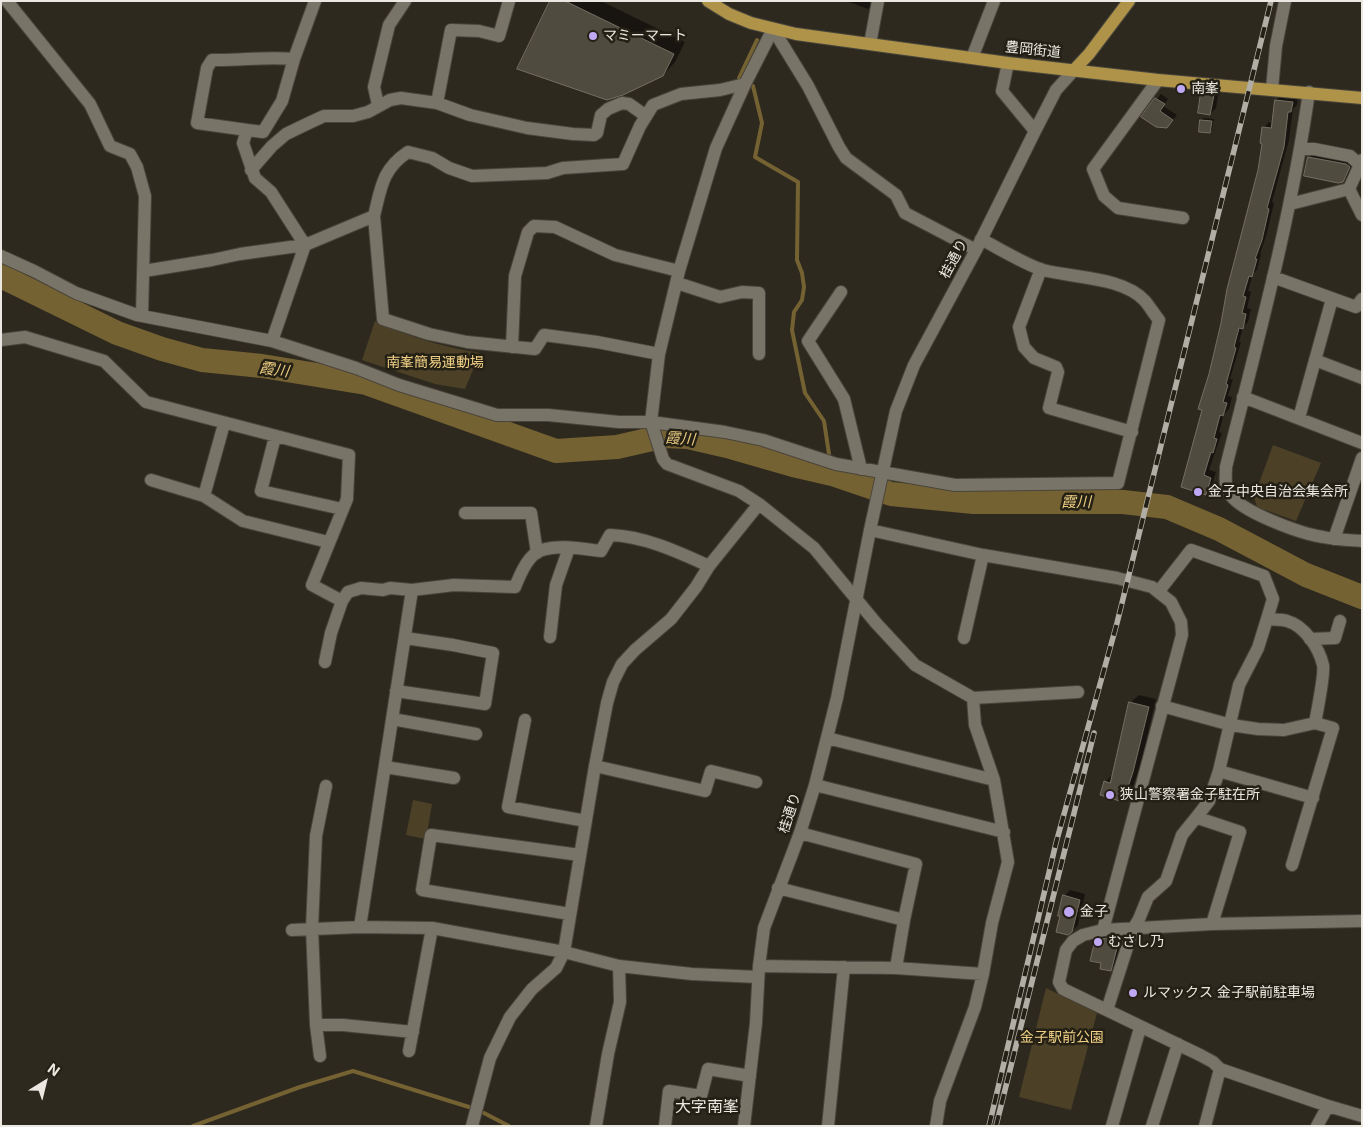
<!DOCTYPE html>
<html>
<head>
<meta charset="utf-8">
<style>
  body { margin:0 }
  #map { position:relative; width:1363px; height:1127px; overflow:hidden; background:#2e291f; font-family:Inter,sans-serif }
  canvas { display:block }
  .frame { position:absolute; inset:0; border:2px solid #ebe8e1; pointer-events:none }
  .north { position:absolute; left:20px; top:1057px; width:50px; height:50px; -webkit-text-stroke:4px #242015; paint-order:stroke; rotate:36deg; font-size:14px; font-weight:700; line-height:20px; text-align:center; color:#ebe8e1 }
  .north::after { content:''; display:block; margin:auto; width:18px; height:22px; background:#ebe8e1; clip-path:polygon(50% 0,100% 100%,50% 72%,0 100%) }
</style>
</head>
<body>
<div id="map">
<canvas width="1363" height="1127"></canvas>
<div class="frame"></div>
<div class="north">N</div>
</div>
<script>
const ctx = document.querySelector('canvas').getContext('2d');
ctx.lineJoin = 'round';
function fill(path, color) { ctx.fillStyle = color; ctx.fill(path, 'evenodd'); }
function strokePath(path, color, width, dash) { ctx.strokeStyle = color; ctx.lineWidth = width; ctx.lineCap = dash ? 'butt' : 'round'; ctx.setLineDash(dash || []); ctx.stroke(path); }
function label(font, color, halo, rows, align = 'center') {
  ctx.font = font + ' Inter,"Noto Sans JP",sans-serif'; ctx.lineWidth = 5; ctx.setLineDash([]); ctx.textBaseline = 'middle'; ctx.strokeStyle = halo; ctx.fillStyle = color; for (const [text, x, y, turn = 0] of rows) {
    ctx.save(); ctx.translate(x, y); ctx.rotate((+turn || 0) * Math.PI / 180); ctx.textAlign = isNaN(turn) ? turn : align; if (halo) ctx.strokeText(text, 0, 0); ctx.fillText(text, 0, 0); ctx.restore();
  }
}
const green = new Path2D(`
  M375,321c33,16 69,26 105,32l-15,36 -30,-5 -73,-24z
  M1273,445l48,18 -25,58 -39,-14 -3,-10z
  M413,800l19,4 -6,35 -20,-4z
  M1046,988l51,25 -26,97 -52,-13z`);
const shadow = new Path2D(`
  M551,1h50l84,41 -10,20 -12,13z
  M846,1h28l-6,8z
  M1208,88l11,2 -3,18 -6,6 -8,-20z
  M1161,94l7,5 -5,7 14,9 -10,12 -24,-10z
  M1282,95l16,2 -1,8 -4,4 -4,31 -17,62 2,1 -7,30 -7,21h1l-4,16 -4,4 -5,17 3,1 -4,16 4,1 -3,13 -5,5 -4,15h2l-11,37h3l-5,17 4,1 -3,12 -5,5 -5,18 3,1 -13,37 7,2 -5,16 -6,5 -22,-6 21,-78 6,-34 49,-205 5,-27v-15l5,-6 4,1 3,-23z
  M1204,118l10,1 -2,10 -2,3 -9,-12z
  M1318,149l37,6 -3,17 -9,9 -34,-23z
  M1139,695l17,4 -15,64 -10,29 -8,8 -18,-18 8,-8 17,-71z
  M1070,890l15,4 -7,31 -6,6 -8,-35z
  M1125,932l-9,32 -6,6 -7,-8 -7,-21 6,-6z`);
const stream = new Path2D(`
  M757,40l-18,38 14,8 9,37 -7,34 43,25 -1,78 5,13 2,14 -2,13 -8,12 -2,18 13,63 19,28 8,53
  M484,1113l25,13
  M193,1126l107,-39 53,-16 116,36`);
const river = new Path2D(`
  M1,276l116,57 45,16 40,11 60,6 104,17 190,68 61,-4 48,-11 23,1 39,9 66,19 39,9 59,20 83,8h149l44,5 52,22 87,46 56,22`);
const building = new Path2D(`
  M550,1h15l109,53 -11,22 -40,19 -16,5 -90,-31z
  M1201,93l13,2 -4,20 -12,-2z
  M1155,98l10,6 -5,7 13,9 -6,8 -11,-1 -15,-10z
  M1275,100l18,2 -2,10h-3l-4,35 -17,61 2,1 -7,31 -7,19h2l-5,18 -3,-1 -6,20 3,1 -4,16 4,1 -3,15 -4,-1 -5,19 2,1 -10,36 2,1 -5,17 4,1 -4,13 -3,-1 -6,23 3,1 -4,14 -2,-1 -7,23 7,3 -5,17 -25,-8 21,-77 -4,-1 11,-35 12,-51 6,-34 31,-119 4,-26 -2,-1 2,-16 9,1z
  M1200,120l12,1 -2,12 -11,-1z
  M1308,157l38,7 4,3 -7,15 -5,1 -34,-7z
  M1129,702l20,5 -16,65 -10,30 -23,-7 4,-14 6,2z
  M1063,895l17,5 -8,32 -4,3 -12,-3 4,-16h-2z
  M1120,937l-9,34 -11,-2 1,-6 -11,-2 5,-21z`);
const minor = new Path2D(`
  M7,1l83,103 20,42 20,8 7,13 8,29 -3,119
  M315,1l-21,58 -12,42 -19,31 -16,-2 -4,13 12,35 16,14 34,53 69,-29c7,-28 8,-47 34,-64l24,6 17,10 23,8 75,-3 16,-5 60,-4 17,-38 13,-21 28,-11 39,-4 25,-6
  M773,29l-28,55 -29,64 -37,123 -20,83 -8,68 12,37 4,5 72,27 20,13 55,44 62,75 39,42 58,33 2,27 19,55 14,82 -16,61 -9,51 -8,33 -35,94 -4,25
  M773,29l35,57 31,61 7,11 50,37 9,18 71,37
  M870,44l8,-43
  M972,58l22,-57
  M1008,63l-6,28 33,40
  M1158,80l-65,89 11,27 14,12 65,10
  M1272,89l4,-43 9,-45
  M1309,92c-18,127 -52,251 -83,375 0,9 -2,18 3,26 11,19 73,41 94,44 13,3 26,3 39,4
  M437,103l14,-73 28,1 20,5 10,-35
  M378,105l-4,-18 15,-62 16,-24
  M247,130l-50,-7 10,-55 5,-8c27,1 54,-4 82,-1
  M1301,149h13l36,7 9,8
  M1362,160l-13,29 13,26
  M251,170l21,-24 14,-12 25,-12 13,-6h29l15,-4 22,-12 11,-2 36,5 33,12 57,13 46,6 21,1 3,-2 4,-18 7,-6 14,-6 7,1 17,12
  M1290,204l59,-15
  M374,216l9,103 46,15 38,8 68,7 9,-14 53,7 62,12
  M1,256l33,15 42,22 61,22 135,26 84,27 43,17 98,30h51l71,7h32l74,10 38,8 73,24 119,21 163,-2 41,-163c-5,-6 -9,-13 -14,-19 -22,-24 -71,-23 -102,-31 -17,-5 -45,-22 -62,-31
  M1041,269l-22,58 5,20 10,11 22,9 2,5 -9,36 83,24
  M144,271l68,-11 28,-6 65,-9 -33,96
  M1273,277l83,30 6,-8
  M677,283l43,14 22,-5 17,1v61
  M841,292l-33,49 36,58 17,70
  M1,340l24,-3 79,24 42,41 203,53 -2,44 -35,86 30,16 6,-9 13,-4 22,2 7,-2 22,2 42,-5 61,2c5,-12 13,-33 27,-37 18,-6 41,-1 59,1l9,-16c34,1 68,17 99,31
  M512,347l3,-71 13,-44 6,-6 21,1 60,28 64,16
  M1315,360l47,18
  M1243,397l119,46
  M1299,418l33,-119
  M275,437l-14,54 81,18
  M151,480l53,16 20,-72
  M204,496l39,25 85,21
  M465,513h66l6,40
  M870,530l113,25 134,23 35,9 19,15 10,20 1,13 -79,295
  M1334,539l28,-81
  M1159,591l32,-41 73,26 9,23 -6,20 -9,29 -19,37 -20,86 -10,30 -10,13 2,5 39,13 -28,92
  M1267,619c6,1 14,0 20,2 18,5 32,27 36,44 2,8 -6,47 -8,58
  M550,637l6,-52 13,-37
  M964,638l19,-83
  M1310,639l25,-1 5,-17
  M325,662l6,-29 11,-32
  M396,691l89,13 8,-51 -40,-8 -48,-7
  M973,698l105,-6
  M1162,706l69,19 27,4 26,1 31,-7 18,5 -41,137
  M392,719l84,15
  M525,720l-17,87 78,14
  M827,738l167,42
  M595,766l110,25 6,-20 45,11
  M385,767l69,11
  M1219,771l94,27
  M815,785l189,47
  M800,833l116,31 -12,56 -8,48
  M778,888l126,32
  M570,914l-148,-24 9,-55 149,20
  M1362,921l-150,3 -109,6 -20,5 -10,6 -7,9 -7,32 4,7 137,66 13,7 7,7 108,37 34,10
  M360,927l52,-337
  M292,930l68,-3 72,1 132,24 55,14 73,8 66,3
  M759,966l137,2 87,6
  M1107,1010l26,-81 6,-10 9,-22 18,-16 16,-46 17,-21
  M316,1025h27l70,7
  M409,1051l23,-123
  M320,1056l-4,-31 -4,-97 4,-92 10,-50
  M472,1126l18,-68 20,-41 22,-28 24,-21 8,-16 31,-186 12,-63 6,-21 9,-18 13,-14 36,-31 25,-32 13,-21 50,-62
  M596,1126l12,-72 12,-52 -1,-36
  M665,1126l4,-35 32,5 7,-27 42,7
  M744,1126l12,-103 3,-57 5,-38 36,-95 15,-48 22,-87 33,-168 26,-119 18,-46 62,-115 59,-119 21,-41 18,-20
  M828,1126l16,-159
  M1112,1126l28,-98
  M1152,1126l26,-82
  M1205,1126l15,-57
  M1317,1126l11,-20`);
const major = new Path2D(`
  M708,1l21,13 22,9 45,11 212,29 150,17 204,18
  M1074,70l15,-16 40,-53`);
const rail = new Path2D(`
  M989,1126l67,-283 61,-220 154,-622
  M996,1126l98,-393`);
const markers = [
  [593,36,5,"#bfa9f4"],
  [1181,89,5,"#bfa9f4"],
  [1198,492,5,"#bfa9f4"],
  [1110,795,5,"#bfa9f4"],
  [1069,912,6,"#bfa9f4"],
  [1098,942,5,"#bfa9f4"],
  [1133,993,5,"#bfa9f4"]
];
const poiNames = [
  ["マミーマート",603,36],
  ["南峯",1191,89],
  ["金子中央自治会集会所",1208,492],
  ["狭山警察署金子駐在所",1120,795],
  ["金子",1080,912],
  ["むさし乃",1108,942],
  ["ルマックス 金子駅前駐車場",1143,993]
];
const streetNames = [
  ["豊岡街道",1033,50,6],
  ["桂通り",954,259,-62],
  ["桂通り",790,813,-72]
];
const parkNames = [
  ["南峯簡易運動場",435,363],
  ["金子駅前公園",1062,1038]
];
const waterNames = [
  ["霞川",274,370,8],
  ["霞川",680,439,4],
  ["霞川",1076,502]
];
const quarterNames = [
  ["大字南峯",707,1107]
];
fill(green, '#4c4127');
fill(shadow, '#0007');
strokePath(stream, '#756232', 4);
strokePath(river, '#756232', 24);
fill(building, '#504b3f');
strokePath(building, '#746f63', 1);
strokePath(minor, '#49453c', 14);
strokePath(major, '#49453c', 14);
strokePath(minor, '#797468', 12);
strokePath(major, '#ae9348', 12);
strokePath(rail, '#b2aea6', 5.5);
strokePath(rail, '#242015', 4, [11]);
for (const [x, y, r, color] of markers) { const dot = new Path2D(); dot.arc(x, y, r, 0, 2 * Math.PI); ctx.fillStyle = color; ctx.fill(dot); strokePath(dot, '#242015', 2); }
label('14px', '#ebe8e1', '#242015', poiNames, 'left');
label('14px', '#ebe8e1', '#242015', streetNames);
label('14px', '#f1d186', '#242015', parkNames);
label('italic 15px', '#eccd81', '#242015', waterNames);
label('16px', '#ebe8e1', '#242015', quarterNames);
</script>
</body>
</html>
